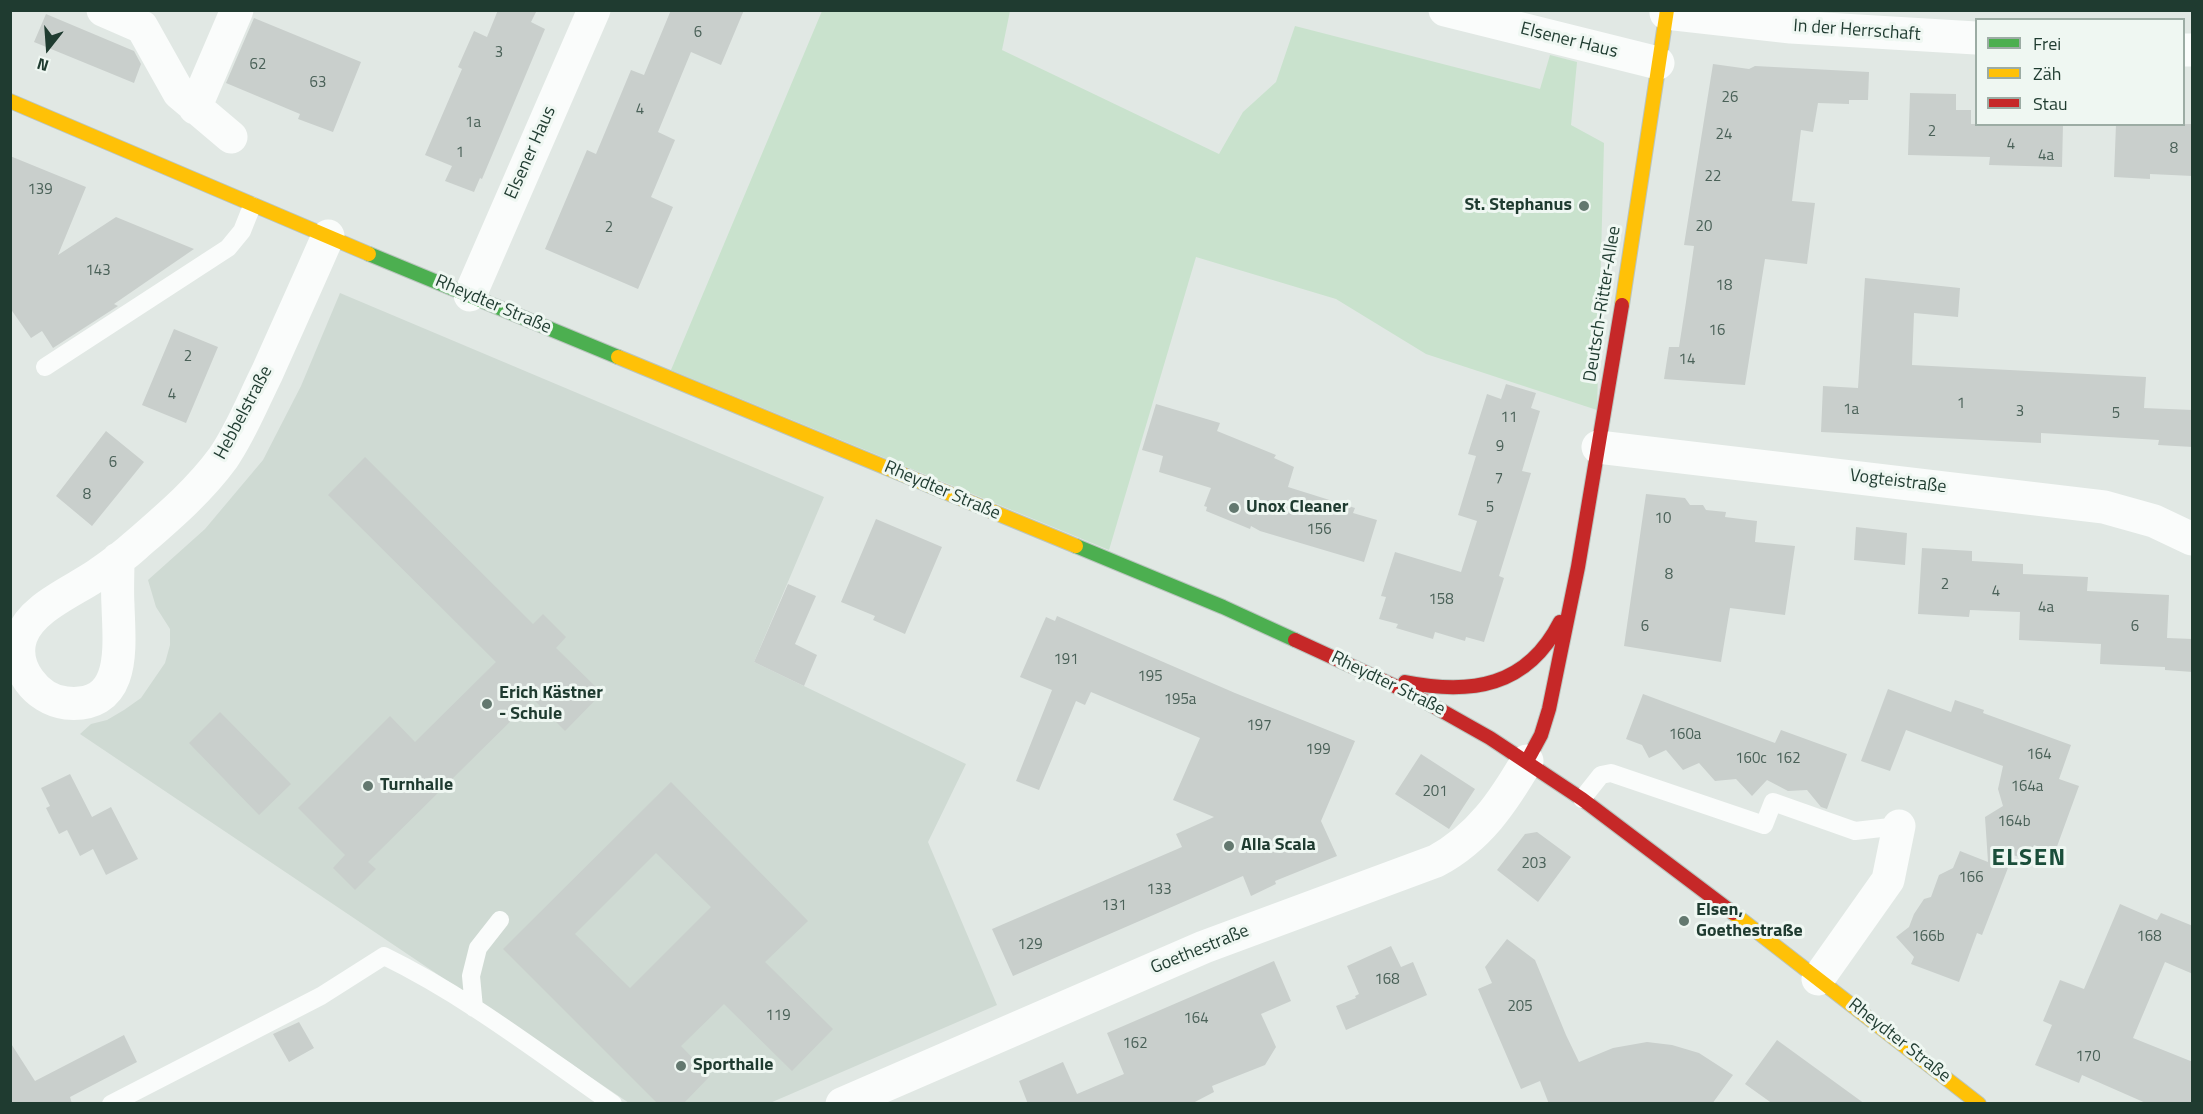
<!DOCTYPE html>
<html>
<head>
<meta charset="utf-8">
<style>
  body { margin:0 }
  #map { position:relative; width:2203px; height:1114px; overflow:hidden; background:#e1e8e4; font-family:"Titillium Web",sans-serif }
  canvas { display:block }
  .frame { position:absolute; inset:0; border:12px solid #1f3b30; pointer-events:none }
  .legend { position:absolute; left:1975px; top:18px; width:210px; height:108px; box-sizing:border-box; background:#eff7f2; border:2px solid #9caca4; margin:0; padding:8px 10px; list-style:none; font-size:18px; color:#1f3b30 }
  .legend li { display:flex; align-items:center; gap:12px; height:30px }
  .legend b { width:30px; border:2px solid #9caca4 }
  .north { position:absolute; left:18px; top:18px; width:60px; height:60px; -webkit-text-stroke:4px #eff7f2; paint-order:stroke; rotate:197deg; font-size:16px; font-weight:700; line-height:24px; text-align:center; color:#1f3b30 }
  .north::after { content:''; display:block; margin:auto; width:21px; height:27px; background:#1f3b30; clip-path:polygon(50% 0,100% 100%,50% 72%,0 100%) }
</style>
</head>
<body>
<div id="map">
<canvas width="2203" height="1114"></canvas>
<div class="frame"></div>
<ul class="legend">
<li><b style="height:8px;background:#4caf50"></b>Frei</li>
<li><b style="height:8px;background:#ffc107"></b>Zäh</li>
<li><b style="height:8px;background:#c62828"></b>Stau</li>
</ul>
<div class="north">N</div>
</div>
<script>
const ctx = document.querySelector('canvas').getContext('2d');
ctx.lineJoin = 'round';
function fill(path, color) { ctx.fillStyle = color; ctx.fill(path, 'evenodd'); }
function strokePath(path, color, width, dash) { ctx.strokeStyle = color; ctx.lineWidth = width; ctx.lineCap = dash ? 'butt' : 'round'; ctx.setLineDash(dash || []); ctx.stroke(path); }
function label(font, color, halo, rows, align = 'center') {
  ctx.font = font + ' "Titillium Web",sans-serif'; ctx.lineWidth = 6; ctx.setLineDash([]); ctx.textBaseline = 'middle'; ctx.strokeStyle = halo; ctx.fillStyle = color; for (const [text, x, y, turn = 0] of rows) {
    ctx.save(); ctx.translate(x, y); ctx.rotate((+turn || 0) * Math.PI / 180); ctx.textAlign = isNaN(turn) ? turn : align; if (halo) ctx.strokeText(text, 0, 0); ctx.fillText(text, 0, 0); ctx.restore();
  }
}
const built = new Path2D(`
  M340,293l484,204 -70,165 212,102 -38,78 69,163 -227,98h-141l-549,-369 11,-10 16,-4 17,-10 17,-12 24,-35 5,-18v-16l-14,-22 -8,-27 57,-51 58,-69 38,-74z`);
const green = new Path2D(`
  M822,11h188l-8,39 217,104 24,-42 33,-30 19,-56 245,63 10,-34 27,7 -6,63 33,18 -7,267 -171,-56 -90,-55 -140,-42 -87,293 -438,-180z`);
const building = new Path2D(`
  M498,10h39l-6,12 14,7 -63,150 -2,-1 -6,14 -29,-11 7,-15 -27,-11 37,-86 -4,-2 16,-36 13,6z
  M671,10h73l-23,55 -30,-13 -33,80 17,8 -24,57 22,10 -35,82 -93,-40 42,-99 9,4 35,-84 13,5z
  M46,14l88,37 7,13 -7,19 -100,-41z
  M254,18l107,44 -28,70 -35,-13 2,-5 -74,-31z
  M1713,64l36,5 6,-3 114,6 -1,28h-19v4l-31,-1 -5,29 -12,-2 -9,71 23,2 -8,61 -42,-5 -20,126 -81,-6 5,-32h10l7,-45 8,-56 -10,-1z
  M1910,93l46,1v16h15v14h92l-1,43 -73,-2 1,-8 -82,-2z
  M2116,124h77v52l-43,-2v5l-36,-2z
  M10,156l76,31 -28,68 58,-38 78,32 -80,55 4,2 -65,42 -11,-17 -11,7 -21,-30z
  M1865,278l95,10 -2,29 -44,-4 -2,52 234,12 -2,31 49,2v37l-35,-2 1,-5 -118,-7v10l-220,-11 2,-46 35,2z
  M174,329l44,18 -32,76 -44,-18z
  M1506,384l30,9 -5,15 9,3 -18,60 9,2 -32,103 5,2 -20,64 -18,-5 -1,4 -30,-9 -2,7 -37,-11 2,-4 -19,-5 7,-22 -5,-1 14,-44 66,20 16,-51 -19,-6 18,-59 -8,-2 19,-60 14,5z
  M1156,404l64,19 -3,8 59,24 -2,3 20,9 -6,20 67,21 -2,5 24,7 -13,42 -104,-31 -9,-5 -1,3 -44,-18 1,-4 -3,-1 7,-18 -52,-16 4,-16 -21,-6z
  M106,431l38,31 -52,64 -36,-30z
  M365,457l168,167 10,-10 23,23 -10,11 46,45 -37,38 -32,-32 -165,163 8,7 -21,21 -22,-22 12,-13 -47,-47 92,-92 25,26 81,-80 -168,-167z
  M1646,494l39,4 5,7h13l3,5 20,2 -1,5 32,4 -2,21 40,4 -10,69 -55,-7 -9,54 -97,-16z
  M876,519l66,28 -37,87 -32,-14 2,-4 -34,-14z
  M1856,527l51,6 -2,32 -51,-5z
  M1922,548l50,3v10l51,3v10l65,3 -1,14 82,4 -2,43 26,1v33l-28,-2v-3l-65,-3 1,-20 -82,-4 1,-28 -50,-2 -1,7 -51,-3z
  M788,584l28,12 -21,48 22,11 -13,31 -50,-24z
  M1057,616l178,77 120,48 -34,80 16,35 -62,25 1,3 -25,12 -8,-20 -230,100 -21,-47 190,-82 -6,-13 38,-17 -41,-17 27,-62 -109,-46 -6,13 -9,-4 -37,89 -23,-9 36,-91 -32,-13 26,-60 9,4z
  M1888,689l63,23 4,-12 29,10 -1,3 88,32 -12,34 20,7 -24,66 -21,-7 -6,15 -15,-5 -31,80 -5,-2 -18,49 -48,-18 3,-7 -18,-20 13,-10 5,-13 10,-15 7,-2 8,-22 14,-7 7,-17 28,11 -3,-45 18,-11 -5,-17 5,-23 -97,-36 -16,41 -29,-10z
  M1643,694l132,49 6,-13 66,24 -20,55 -6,-2 -14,-17 -19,1 -21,-11 -15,16 -16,-17 -21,2 -16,-18 -16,7 -17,-20 -17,8 -7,-13 -16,-6z
  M220,712l71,72 -32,31 -70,-72z
  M1421,754l54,35 -26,40 -54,-35z
  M70,774l22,43 19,-10 27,52 -32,16 -13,-26 -13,7 -13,-26 -8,4 -13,-26 4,-2 -9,-18z
  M671,782l137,139 -43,41 68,67 -41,42 -68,-67 -43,42 29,30 -27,28h-25l-155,-155zM656,853l55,54 -81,81 -55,-54z
  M1537,832l34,25 -33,45 -41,-32 28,-36z
  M2120,904l37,16 4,-7 32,13v48l-28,-12 -32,76 60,24v42h-45l-66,-29 -3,8 -44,-18 17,-40 -9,-4 17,-41 24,9z
  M1507,939l28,21 31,75 13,27 34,-14 34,-6 25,3 27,8 34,22 -21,29h-163l-9,-23 -19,8 -43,-100 14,-6 -7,-16z
  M1391,946l10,21 12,-5 14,33 -81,35 -10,-24 20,-8 -1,-2 4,-2 -12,-28z
  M1274,961l17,40 -30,13 15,33 -11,18 -53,21 2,6 -23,12h-163l-9,-23 44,-19 14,32 47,-20 -17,-41z
  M299,1022l15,26 -25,14 -16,-28z
  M124,1035l13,27 -67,35 2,7h-62v-62l25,39z
  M1777,1040l88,64h-92l-28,-20z`);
const lane = new Path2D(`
  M45,367l183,-119 14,-17 10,-25
  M1582,799l19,-24 10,-2 153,52 9,-23 82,29 44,-5
  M474,1008l-3,-32 7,-28 22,-28
  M111,1104l210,-108 63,-40c82,40 154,96 229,148`);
const street = new Path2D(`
  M103,10l39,17 37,66 52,44
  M1445,10l213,53
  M1666,13l125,14 185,11
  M2184,50h8
  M195,108l42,-98
  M470,295l124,-285
  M1598,447l506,60 50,14 38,18
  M118,559c0,16 -1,31 0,46 1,40 10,104 -52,98 -29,-3 -55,-36 -45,-66 10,-29 51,-45 76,-62 13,-9 27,-19 39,-30 31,-27 63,-54 87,-87 18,-26 30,-57 44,-85 20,-45 41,-91 61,-137
  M1818,979l70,-99 11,-54
  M842,1104l362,-157 232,-86c43,-23 67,-59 91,-100`);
const fast = new Path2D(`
  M369,254l249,103
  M1076,546l147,61 72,33`);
const slow = new Path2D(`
  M10,101l359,153
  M1622,305l45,-295
  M618,357l458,189
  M1733,913l246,191`);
const jam = new Path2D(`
  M1295,640l117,54 78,44 92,61 151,114
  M1405,682c66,13 122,5 155,-60
  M1527,761l14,-26 8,-26 29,-142 44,-262`);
const markers = [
  [1584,206,6,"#63786f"],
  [1234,508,6,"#63786f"],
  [487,704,6,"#63786f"],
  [368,786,6,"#63786f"],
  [1229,846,6,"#63786f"],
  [1684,921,6,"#63786f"],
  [681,1066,6,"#63786f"]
];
const numberNames = [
  ["6",698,33],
  ["3",499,53],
  ["62",258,65],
  ["63",318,83],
  ["26",1730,98],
  ["4",640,110],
  ["1a",473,123],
  ["2",1932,132],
  ["24",1724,135],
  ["4",2011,145],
  ["8",2174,149],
  ["1",460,153],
  ["4a",2046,156],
  ["22",1713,177],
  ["139",40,190],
  ["20",1704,227],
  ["2",609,228],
  ["143",98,271],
  ["18",1724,286],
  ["16",1717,331],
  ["2",188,357],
  ["14",1687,360],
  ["4",172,395],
  ["1",1961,404],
  ["1a",1851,410],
  ["3",2020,412],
  ["5",2116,414],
  ["11",1509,418],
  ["9",1500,447],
  ["6",113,463],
  ["7",1499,479],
  ["8",87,495],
  ["5",1490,508],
  ["10",1663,519],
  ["156",1319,530],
  ["8",1669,575],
  ["2",1945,585],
  ["4",1996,592],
  ["158",1441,600],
  ["4a",2046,608],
  ["6",1645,627],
  ["6",2135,627],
  ["191",1066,660],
  ["195",1150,677],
  ["195a",1180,700],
  ["197",1259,726],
  ["160a",1685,735],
  ["199",1318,750],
  ["164",2039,755],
  ["160c",1751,759],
  ["162",1788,759],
  ["164a",2027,787],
  ["201",1435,792],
  ["164b",2014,822],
  ["203",1534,864],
  ["166",1971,878],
  ["133",1159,890],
  ["131",1114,906],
  ["166b",1928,937],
  ["168",2149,937],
  ["129",1030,945],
  ["168",1387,980],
  ["205",1520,1007],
  ["119",778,1016],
  ["164",1196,1019],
  ["162",1135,1044],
  ["170",2088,1057]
];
const streetNames = [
  ["In der Herrschaft",1857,31,4],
  ["Elsener Haus",1569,41,14],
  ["Elsener Haus",531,153,-66],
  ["Deutsch-Ritter-Allee",1603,304,-81],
  ["Rheydter Straße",493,305,23],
  ["Hebbelstraße",244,413,-62],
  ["Vogteistraße",1898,482,7],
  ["Rheydter Straße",942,491,23],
  ["Rheydter Straße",1388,684,26],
  ["Goethestraße",1200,950,-22],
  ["Rheydter Straße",1899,1041,38]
];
const poiNames = [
  ["St. Stephanus",1572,206,"right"],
  ["Unox Cleaner",1246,508],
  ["Erich Kästner",499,694],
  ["- Schule",499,715],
  ["Turnhalle",380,786],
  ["Alla Scala",1241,846],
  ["Elsen,",1696,911],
  ["Goethestraße",1696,932],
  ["Sporthalle",693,1066]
];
const districtNames = [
  ["ELSEN",2029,859]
];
fill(built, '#cfdad3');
fill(green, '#c9e2cd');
fill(building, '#c9cfcc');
strokePath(fast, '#bac5bf', 16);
strokePath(slow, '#bac5bf', 16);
strokePath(jam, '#bac5bf', 16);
strokePath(lane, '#fafcfb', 18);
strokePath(street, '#fafcfb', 33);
strokePath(fast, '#4caf50', 14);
strokePath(slow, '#ffc107', 14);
strokePath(jam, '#c62828', 14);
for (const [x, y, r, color] of markers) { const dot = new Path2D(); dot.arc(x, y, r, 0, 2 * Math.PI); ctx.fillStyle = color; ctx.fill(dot); strokePath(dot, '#eff7f2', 2); }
label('15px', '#4a6158', null, numberNames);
label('18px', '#1f3b30', '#eff7f2', streetNames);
label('bold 18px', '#1f3b30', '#eff7f2', poiNames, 'left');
ctx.letterSpacing = '1.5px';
label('bold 24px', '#1a4e3a', '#eff7f2', districtNames);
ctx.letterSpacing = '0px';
</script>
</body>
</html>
